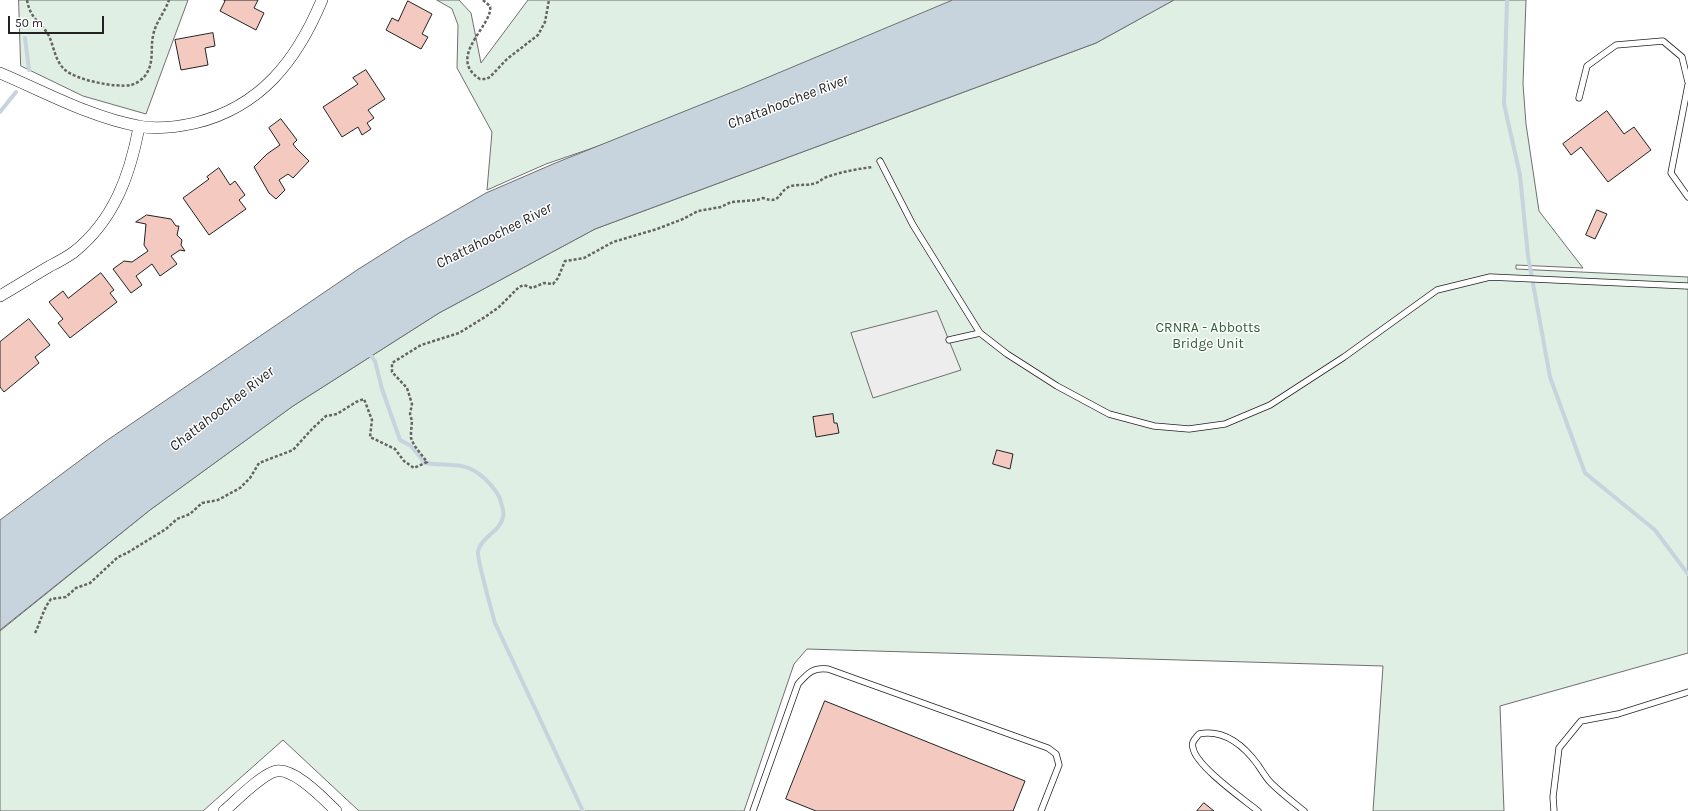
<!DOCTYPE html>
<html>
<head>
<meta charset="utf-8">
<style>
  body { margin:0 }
  #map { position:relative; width:1688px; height:811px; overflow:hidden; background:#fff; font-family:Karla,sans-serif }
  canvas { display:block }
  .scale { position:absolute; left:8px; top:16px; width:96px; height:18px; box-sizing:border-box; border:2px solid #222; border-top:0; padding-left:5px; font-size:12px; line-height:14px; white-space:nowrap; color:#222; -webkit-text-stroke:3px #fff; paint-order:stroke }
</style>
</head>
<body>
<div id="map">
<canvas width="1688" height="811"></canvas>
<div class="scale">50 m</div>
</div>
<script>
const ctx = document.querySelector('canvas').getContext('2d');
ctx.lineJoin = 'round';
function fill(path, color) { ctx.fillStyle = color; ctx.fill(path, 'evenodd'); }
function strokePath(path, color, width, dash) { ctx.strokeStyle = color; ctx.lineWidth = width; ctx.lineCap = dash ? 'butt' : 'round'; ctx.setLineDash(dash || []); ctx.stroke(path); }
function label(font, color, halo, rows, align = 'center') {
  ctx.font = font + ' Karla,sans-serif'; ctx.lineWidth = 3; ctx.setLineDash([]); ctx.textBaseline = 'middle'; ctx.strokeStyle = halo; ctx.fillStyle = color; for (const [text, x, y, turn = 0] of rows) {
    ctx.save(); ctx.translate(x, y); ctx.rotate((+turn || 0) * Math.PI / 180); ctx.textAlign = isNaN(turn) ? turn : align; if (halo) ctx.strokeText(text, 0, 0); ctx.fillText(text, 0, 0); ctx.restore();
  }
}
const green = new Path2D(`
  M19,0h169l-42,114 -63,-18 -62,-30z
  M437,0h22l12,13 10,50 47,-63h443l-262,108 -163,56 -59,26 5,-58 -35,-64 1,-43 -6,-16z
  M1174,0h352l-3,84 3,40 13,87 44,57 -67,-3v4l172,8v376l-188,53 4,105h-131l10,-145 -576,-17 -13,15 -50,147h-385l-76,-71 -80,71h-203v-180l150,-121 143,-104 146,-93 156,-84 501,-186z`);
const parking = new Path2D(`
  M937,311l24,59 -88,28 -22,-65z`);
const water = new Path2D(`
  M953,0h221l-78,43 -501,186 -156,84 -146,93 -143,104 -150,120v-110l106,-79 251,-171 49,-31 80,-46 67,-29 187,-75z`);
const stream = new Path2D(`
  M1507,0l-3,104 16,71 8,81 22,121 35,96 70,57 33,44
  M25,38l4,32
  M0,112l16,-20
  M371,356l4,5 7,28 18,51 11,6 14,17c28,4 43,-4 65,21 4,5 8,9 10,15 1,5 5,13 3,18 -3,15 -21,19 -25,34 -1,9 14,61 17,72l88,188`);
const building = new Path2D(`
  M224,0h34l-4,8 10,5 -8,17 -36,-19 5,-10z
  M408,1l24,13 -10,20 6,3 -7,12 -35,-19 6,-12 6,3z
  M213,33l2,13 -10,2 3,17 -27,5 -6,-30z
  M366,70l19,29 -17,11 6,8 -7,5 4,6 -9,6 -4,-8 -16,10 -19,-30 35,-23 -5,-6z
  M1607,111l17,23 10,-7 17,23 -43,32 -27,-35 -10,8 -8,-11z
  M281,119l16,21 -4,4 3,4 13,13 -16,17 -5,-4 -9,6 6,10 -9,9 -7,-6 -15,-26 13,-13 13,-9 -11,-17z
  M219,168l11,17 5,-4 10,14 -6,5 7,9 -37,26 -26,-37 26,-19 -2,-2z
  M1597,210l10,4 -12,25 -9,-4z
  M147,215l24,4 5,7h3l-2,9 5,5 -1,5 4,6 -5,-1 -9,6 6,8 -17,12 -8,-12 -16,12 6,9 -11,8 -18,-24 11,-8 8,1 16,-11 -4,-6 2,-21 -10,-2z
  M101,273l13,17 -4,3 7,9 -47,36 -12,-15 5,-4 -14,-17 14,-11 5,7z
  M29,319l21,26 -15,12 4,6 -35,29 -4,-5v-45z
  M833,414l1,9h3l2,10 -23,4 -3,-20z
  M997,450l16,4 -3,15 -17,-5z
  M825,701l200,80 -12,30h-197l-30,-12z
  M1204,803l10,8h-17z`);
const path = new Path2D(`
  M27,0c4,21 13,20 22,36 5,11 6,24 15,33 11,11 52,19 67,16 5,-1 10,-5 13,-8 11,-13 6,-27 9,-41 2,-13 12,-24 16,-36
  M483,0l7,6c4,19 -45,51 -10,73h6l4,-2 17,-18 31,-24 7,-13 4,-22
  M35,633c6,-12 8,-24 16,-34l15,-2 10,-9 14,-5 28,-26 9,-4 39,-24 11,-10 13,-5 12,-11 16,-3 22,-12 10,-10 9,-15 34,-13 19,-21 14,-13 11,-2 19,-12 8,-3 8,21 -2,17 25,12 9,12 10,7 13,-6 -13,-17 -3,-7v-6l1,-11 -2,-7 2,-10 -5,-16 -15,-16v-9l29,-18 38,-12 26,-16 14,-10 20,-20 5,-2 8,3 12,-5 9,1 5,-6 7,-17 19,-3 29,-16 44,-13 26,-10 15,-8 23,-4 10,-5 26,-2 6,-2c19,7 14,-7 28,-12 8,-2 17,0 25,-3 3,-1 5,-3 8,-5 16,-6 33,-9 49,-11`);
const service = new Path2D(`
  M1688,85l-17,88 17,24
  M1579,98l8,-32 29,-21 47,-4 19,16 6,25
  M880,161l33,64 67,108 27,21 50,32 52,28 45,12 35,3 36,-5 45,-19 74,-48 93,-67 53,-13 198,9
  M949,340l31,-7
  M753,811l45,-127c10,-11 15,-17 30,-15l220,79 8,6 3,11 -18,46
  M1258,811c-15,-12 -62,-45 -65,-63 -2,-6 2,-9 6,-14 25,-5 45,12 59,31 4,6 8,13 13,18 10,10 22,19 33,28
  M1554,811l-1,-14 6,-49 22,-27 37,-7 70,-22`);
const minor = new Path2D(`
  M0,73c45,19 90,44 138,53 19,4 39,1 57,-3 66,-16 102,-63 127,-123
  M0,296c17,-10 33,-20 50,-30 8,-4 17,-9 24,-14 40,-32 56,-77 65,-125
  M224,811c13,-11 34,-33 49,-39 18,-8 51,27 63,39`);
const parkNames = [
  ["CRNRA - Abbotts",1208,328],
  ["Bridge Unit",1208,344]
];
const waterNames = [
  ["Chattahoochee River",788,102,-21],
  ["Chattahoochee River",494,236,-27],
  ["Chattahoochee River",222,409,-38]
];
fill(green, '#e0efe3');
strokePath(green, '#6f6f6f', 1);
fill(parking, '#ededed');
strokePath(parking, '#6f6f6f', 1);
fill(water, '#c7d3dd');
strokePath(water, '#6f6f6f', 1);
strokePath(stream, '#c7d3dd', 4);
fill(building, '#f3c9c0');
strokePath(building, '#222', 1);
strokePath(service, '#222', 7);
strokePath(minor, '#222', 12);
strokePath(path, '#646464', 2.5, [3, 2]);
strokePath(service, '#fff', 5.5);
strokePath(minor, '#fff', 11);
label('14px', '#2f5e38', '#fff', parkNames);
label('italic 15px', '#222', '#fff', waterNames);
</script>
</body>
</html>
